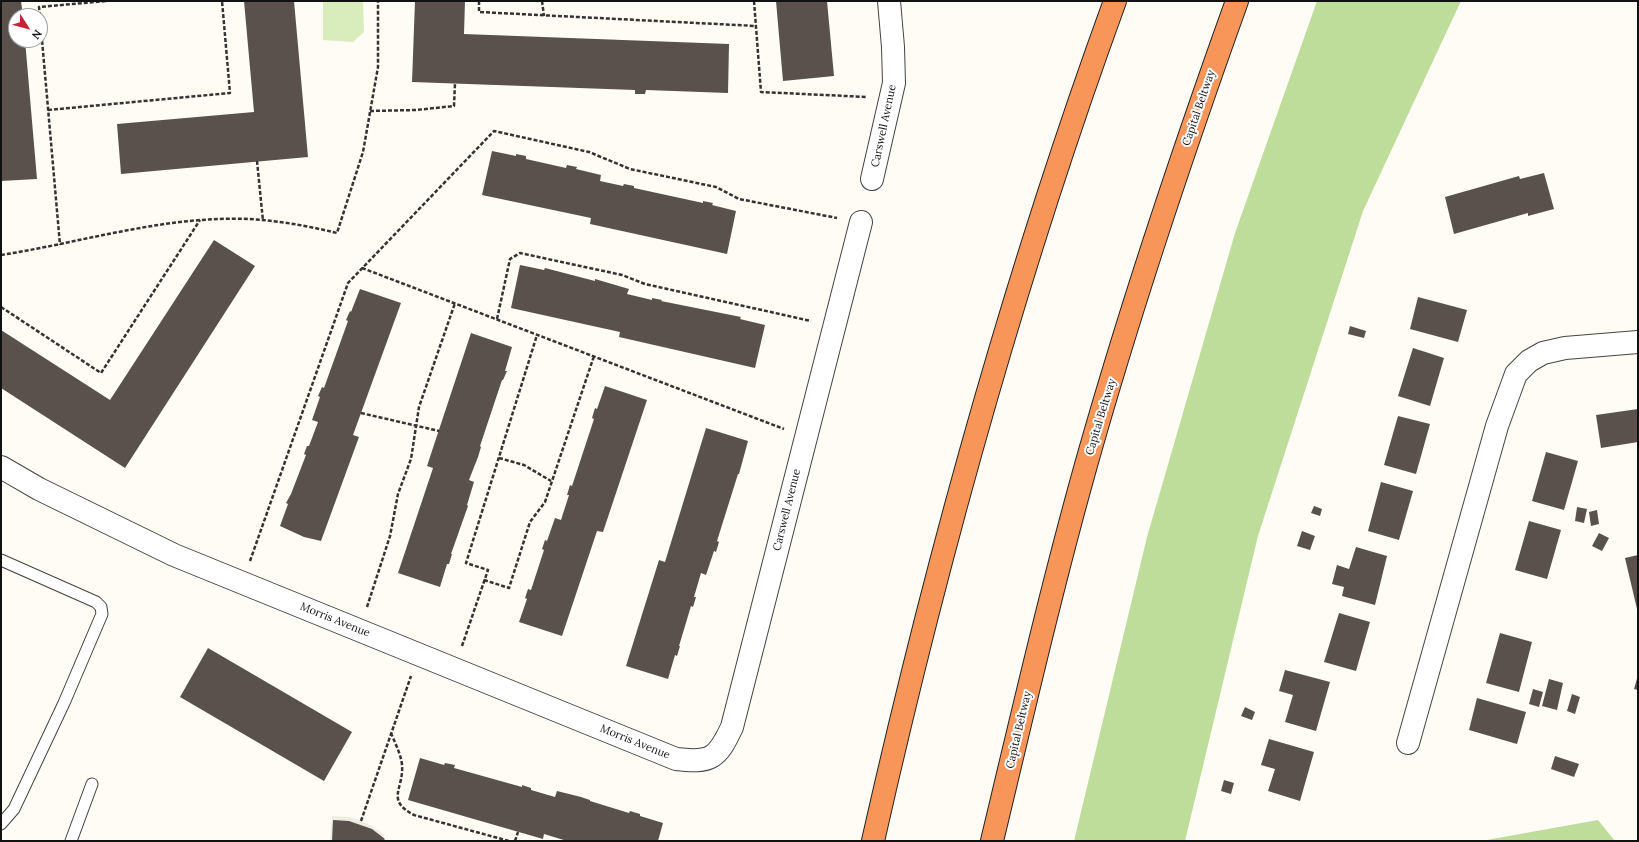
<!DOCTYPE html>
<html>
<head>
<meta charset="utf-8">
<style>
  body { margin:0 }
  #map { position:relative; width:1639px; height:842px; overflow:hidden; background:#fffcf5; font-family:Lora,serif }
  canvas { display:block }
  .frame { position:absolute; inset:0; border:2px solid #111; pointer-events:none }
  .north { position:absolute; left:8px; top:8px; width:40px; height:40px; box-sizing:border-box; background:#fff; border:1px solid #a0a0a0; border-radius:50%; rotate:126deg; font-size:11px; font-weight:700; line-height:16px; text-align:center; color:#111 }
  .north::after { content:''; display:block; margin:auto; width:14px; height:18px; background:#c72237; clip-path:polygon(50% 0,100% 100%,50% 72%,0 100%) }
</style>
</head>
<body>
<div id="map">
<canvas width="1639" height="842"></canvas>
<div class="frame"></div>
<div class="north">N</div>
</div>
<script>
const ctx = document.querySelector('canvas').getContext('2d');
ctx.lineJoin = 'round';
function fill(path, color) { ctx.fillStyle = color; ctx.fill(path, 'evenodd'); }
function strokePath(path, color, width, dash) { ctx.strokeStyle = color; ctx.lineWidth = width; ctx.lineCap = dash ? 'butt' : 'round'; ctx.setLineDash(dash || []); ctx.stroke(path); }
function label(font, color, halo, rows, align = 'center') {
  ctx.font = font + ' Lora,serif'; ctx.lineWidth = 4; ctx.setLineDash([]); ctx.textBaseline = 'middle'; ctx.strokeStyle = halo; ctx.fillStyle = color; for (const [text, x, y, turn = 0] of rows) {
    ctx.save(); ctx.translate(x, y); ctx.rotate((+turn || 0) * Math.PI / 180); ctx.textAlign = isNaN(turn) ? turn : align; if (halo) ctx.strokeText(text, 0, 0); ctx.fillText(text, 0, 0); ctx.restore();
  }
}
const green = new Path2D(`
  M323,1h40l1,31 -11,10 -30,-2z`);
const forest = new Path2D(`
  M1317,1h144l-98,210 -105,325 -73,305h-111l73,-304 88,-304z
  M1598,820l17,21h-134z`);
const plaza = new Path2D(`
  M332,816l18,1 20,8 15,10 -4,6h-51z`);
const building = new Path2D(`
  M1,1h20l2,15h-7v24h9l12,139 -36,2z
  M244,1h50l14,156 -187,17 -4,-50 137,-12z
  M415,1h50l-1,33 265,10 -1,49 -82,-3 -1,4h-10v-4l-223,-8z
  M776,1h51l7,75 -51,5z
  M492,151l24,5v-2l10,2v3l40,9 1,-3 10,2 -1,2 25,6 -1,6 23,5 1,-2 10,2v2l69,15v-2l10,2 -1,2 24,6 -9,43 -137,-30 1,-6 -109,-23z
  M1544,173l10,36 -26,7v-3l-74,21 -9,-37 74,-21 1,3z
  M214,240l41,26 -130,202 -124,-80v-58l109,70z
  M520,265l24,5 1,-2 50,13v-2l34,10 -2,5 25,6v-2l10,2 -1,1 80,16 -1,2 25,6 -10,43 -136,-31 1,-5 -109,-24z
  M360,289l41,14 -48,132 6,2 -38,104 -17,-4 -24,-11 8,-22 -2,-1 5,-9 15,-39 -2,-1 3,-8h2l9,-24 -6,-2 8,-23 -2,-1 4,-9 2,1 24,-67 -2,-1 4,-9 1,1z
  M1418,297l49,13 -9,32 -48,-13z
  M1350,326l16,5 -2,7 -16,-4z
  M471,333l41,14 -7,24h2l-4,9h-1l-22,66 1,1 -3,10 -9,23 5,2 -7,23 1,1 -17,48h1l-3,10h-2l-7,23 -42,-14 35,-105 -6,-2z
  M1413,348l31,10 -14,48 -32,-10z
  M605,386l42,14 -44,132 -6,-1 -35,105 -43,-14 8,-23 -2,-1 3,-9 3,1 13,-40 -2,-1 3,-9 2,1 8,-23 6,2 8,-25h-2l3,-10 2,1 22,-67 -2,-1 3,-10 2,1z
  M1638,409v33l-37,6 -5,-33z
  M1398,416l32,8 -14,50 -32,-9z
  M706,428l42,13 -9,33h-1l-21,67 2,1 -3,10 -2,-1 -8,24 -5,-2 -7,24h2l-3,10 -2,-1 -12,40h1l-3,10 -2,-1 -7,24 -42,-13 33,-106 6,2z
  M1546,452l32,9 -14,49 -32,-9z
  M1381,482l32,9 -14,49 -31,-9z
  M1314,506l8,3 -2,7 -9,-3z
  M1577,507l10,2 -3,14 -9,-2z
  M1597,510l2,14 -8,2 -2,-14z
  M1529,521l32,9 -14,49 -32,-9z
  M1302,531l13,5 -5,14 -13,-4z
  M1599,533l10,5 -7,13 -10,-5z
  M1356,547l31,9 -12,49 -33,-9 2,-9 -12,-3 5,-19 12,4z
  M1638,555v53l-1,1 -12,-51z
  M1339,613l31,9 -14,49 -32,-9z
  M1500,633l32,9 -13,50 -33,-9z
  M208,648l144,84 -28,49 -144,-84z
  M1285,670l45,12 -14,49 -31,-9 8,-27 -14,-4z
  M1638,675v15l-4,-1z
  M1549,679l14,4 -6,27 -15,-4z
  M1533,689l10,3 -4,15 -10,-3z
  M1572,694l8,3 -5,17 -8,-3z
  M1477,698l49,14 -9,32 -48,-14z
  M1245,707l10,5 -3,8 -11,-4z
  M1269,739l45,13 -14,49 -32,-10 7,-22 -14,-4z
  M1555,756l24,8 -5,13 -23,-8z
  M420,758l24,7 1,-2 10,2 -1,3 68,19v-2l9,3v2l24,7 2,-6 24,6 9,3v1l39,12 1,-2 10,3v2l23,7 -5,18h-91l-23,-7 -1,5 -135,-39z
  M1224,780l10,3 -3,11 -10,-3z
  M333,820l16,1 23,8 13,10 -2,2h-51z`);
const path = new Path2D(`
  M479,1v11l277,14
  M542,1l2,15
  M754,1l7,91 106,5
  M40,16l-1,-9 67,-6
  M40,17l20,228
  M48,110l182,-17 -8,-92
  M370,111l46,-1 38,-4 1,-23
  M257,161l6,60
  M1,255c71,-11 147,-34 219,-36 39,-2 80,5 117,14l26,-81 15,-85v-66
  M362,268l422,161
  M1,307l100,66 99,-153
  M497,319l13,-60 10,-6 102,22 23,9 166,37
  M361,413l78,18
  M499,458l25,7 27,16
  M250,561l98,-278 146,-152 95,21 41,17 86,18 23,12 98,19
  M484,580l25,8 21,-66 15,-20 49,-146
  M367,607l23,-71 8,-42 13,-35 8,-52 36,-104
  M462,646l26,-76 -22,-7 71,-228
  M391,733c4,10 10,21 11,32 2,24 -17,35 12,50l95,26
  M361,821l50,-145
  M515,841l3,-9`);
const service = new Path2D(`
  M1,560l95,42 5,5 1,7 -38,89 -50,106 -13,15
  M71,841l21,-57`);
const minor = new Path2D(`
  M872,179l22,-96 -1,-36 -4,-46
  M1,467l38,22 135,66 502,204c35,4 41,0 56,-32l129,-505
  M1408,743l89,-317 19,-52 13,-13 14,-8 22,-5 73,-6`);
const motorway = new Path2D(`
  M873,841c64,-284 142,-566 242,-840
  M992,841c30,-125 59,-251 94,-376 44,-156 96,-311 151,-464`);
const streetNames = [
  ["Capital Beltway",1199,108,-71],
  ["Carswell Avenue",884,126,-78],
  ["Capital Beltway",1101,417,-73],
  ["Carswell Avenue",787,510,-76],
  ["Morris Avenue",335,620,22],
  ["Capital Beltway",1019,730,-77],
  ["Morris Avenue",635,742,22]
];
fill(green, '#d8ecbc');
fill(forest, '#bedd9a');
fill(plaza, '#f1ece2');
fill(building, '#5a514d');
strokePath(service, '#444', 13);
strokePath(minor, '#444', 24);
strokePath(motorway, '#222', 24);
strokePath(path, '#333', 2.5, [4, 2]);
strokePath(service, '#fff', 11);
strokePath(minor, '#fff', 22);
strokePath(motorway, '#f89659', 22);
label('11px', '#111', '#fff', streetNames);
</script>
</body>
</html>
